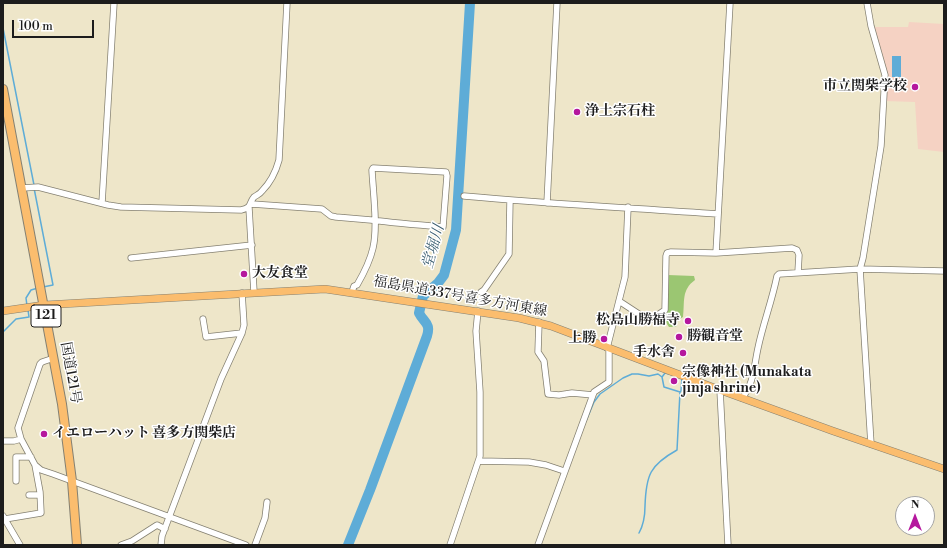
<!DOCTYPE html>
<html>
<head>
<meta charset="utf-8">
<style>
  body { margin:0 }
  #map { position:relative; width:947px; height:548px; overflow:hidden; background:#eee6c9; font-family:"Libre Bodoni",serif }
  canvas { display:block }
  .frame { position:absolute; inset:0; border:4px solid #1c1c1c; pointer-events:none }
  .north { position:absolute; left:895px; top:496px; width:40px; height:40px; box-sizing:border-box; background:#fff; border:1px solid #a4a4a4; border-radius:50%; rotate:0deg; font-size:11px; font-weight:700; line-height:16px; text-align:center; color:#1c1c1c }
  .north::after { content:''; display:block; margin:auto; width:14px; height:18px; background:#b5179e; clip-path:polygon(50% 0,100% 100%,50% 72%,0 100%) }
  .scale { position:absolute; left:12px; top:20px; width:82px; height:18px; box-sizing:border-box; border:2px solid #1c1c1c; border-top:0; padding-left:5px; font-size:12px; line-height:14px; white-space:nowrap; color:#1c1c1c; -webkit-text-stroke:3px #fff; paint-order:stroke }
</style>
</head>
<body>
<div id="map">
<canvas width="947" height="548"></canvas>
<div class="frame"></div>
<div class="north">N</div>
<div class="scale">100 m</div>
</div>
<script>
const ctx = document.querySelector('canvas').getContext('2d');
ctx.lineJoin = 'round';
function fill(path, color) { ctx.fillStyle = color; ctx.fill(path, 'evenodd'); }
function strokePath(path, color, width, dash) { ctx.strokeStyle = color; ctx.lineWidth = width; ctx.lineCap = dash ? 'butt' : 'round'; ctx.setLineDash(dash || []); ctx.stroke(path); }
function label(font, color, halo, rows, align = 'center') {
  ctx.font = font + ' "Libre Bodoni","Noto Serif JP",serif'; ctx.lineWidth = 3; ctx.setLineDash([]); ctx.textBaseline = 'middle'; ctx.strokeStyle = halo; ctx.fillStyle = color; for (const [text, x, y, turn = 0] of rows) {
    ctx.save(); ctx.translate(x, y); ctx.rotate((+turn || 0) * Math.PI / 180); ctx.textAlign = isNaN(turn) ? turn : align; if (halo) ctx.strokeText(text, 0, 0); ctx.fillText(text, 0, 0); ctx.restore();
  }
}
const built = new Path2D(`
  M909,22l35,2v128l-26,-3 -3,-47 -30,-1 1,-27 -12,-47h34z`);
const green = new Path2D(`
  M668,275l26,1 1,4c-14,10 -10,22 -12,37l-5,3 -2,7h-7l-4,-6 3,-21z`);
const water = new Path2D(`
  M892,56h9v21h-9z`);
const stream = new Path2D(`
  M3,28l31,157
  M34,188l19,97 -10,2
  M27,306l-1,-8 5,-8 7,-2
  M3,332l13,-13 13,-2 -1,-7
  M665,373l17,4 -1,14 -1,1 -16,-5 -2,-10z
  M586,421l8,-19 6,-8 23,-16 9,-4h6l11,2 9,-2 4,3
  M639,533c5,-9 6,-17 6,-27 1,-31 5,-41 32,-56l3,-58`);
const river = new Path2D(`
  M348,545l22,-55 57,-154c4,-13 -3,-13 -8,-23l4,-17 15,-13 6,-8 12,-45 14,-227`);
const minor = new Path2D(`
  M867,3l4,23 14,49 -4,71 -18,112 -3,11 11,175
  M22,188l16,-1 70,18 13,2 120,3c12,-3 7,-6 13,-13 3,-2 6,-3 8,-6 8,-8 14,-20 17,-31l8,-157
  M464,196c85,8 169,12 254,18
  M102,203l12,-200
  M547,203l10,-200
  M252,204l70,5 9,7 5,1 35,3c24,3 48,5 72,7l4,-51 -1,-4 -73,-4 -1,2c1,21 6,57 1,78 -3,13 -9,25 -16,37l-3,1 -2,6
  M248,208h1l5,84
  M716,253l14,-250
  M131,258l121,-13
  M481,292l3,-2 25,-36 1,-54
  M619,301l29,19 4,-1 13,-9 1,-54 1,-3 4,-1 45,1 76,-5 5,2 2,5 -1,17
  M203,319l3,18 36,-4
  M539,322l-1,30 6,9 4,33 11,1 13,-2 21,2
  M607,348l18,-71 3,-70
  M54,358l-12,4 -2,2 -22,64 3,11 14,26 6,5 12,4 193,71
  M720,390l8,155
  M742,398c12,-14 12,-32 16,-50 5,-24 14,-47 19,-72l2,-2 81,-5 84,2
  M3,441h11l7,-2
  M479,461l50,1 17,3 18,6
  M16,481v-24h15
  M29,495h11
  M3,516l17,29
  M5,519l36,-6 -1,-21 -5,-27
  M121,545l11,-4 25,-16 8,4
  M161,545l1,-9 59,-157 21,-46 2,-8 -2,-32
  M255,545l10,-27 2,-16
  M450,545l30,-89v-64l-4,-61 2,-20
  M538,545l56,-153 15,-10v-33`);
const major = new Path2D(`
  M3,311l41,-6 281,-16 194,29 32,8 169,64 113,41 111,38`);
const highway = new Path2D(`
  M3,89l59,315 10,77 5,64`);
const markers = [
  [915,87,4,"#b5179e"],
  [577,112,4,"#b5179e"],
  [244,274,4,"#b5179e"],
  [688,321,4,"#b5179e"],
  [679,337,4,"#b5179e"],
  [604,339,4,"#b5179e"],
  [683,353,4,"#b5179e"],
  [674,381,4,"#b5179e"],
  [44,434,4,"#b5179e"]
];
const shields = [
  [46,316,30]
];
const shieldNames = [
  ["121",46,316]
];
const poiNames = [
  ["市立関柴学校",907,87,"right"],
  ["浄土宗石柱",585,112],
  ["大友食堂",252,274],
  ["松島山勝福寺",680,321,"right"],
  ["勝観音堂",687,337],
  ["上勝",596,339,"right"],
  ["手水舎",675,353,"right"],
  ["宗像神社 (Munakata",682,373],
  ["jinja shrine)",682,389],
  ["イエローハット 喜多方関柴店",52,434]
];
const streetNames = [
  ["福島県道337号喜多方河東線",460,297,10],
  ["国道121号",70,373,80]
];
const waterNames = [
  ["堂堀川",434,247,-74]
];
fill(built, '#f5d2c3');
fill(green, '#9bc672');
fill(water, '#5eacd7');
strokePath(stream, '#5eacd7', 1.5);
strokePath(river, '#5eacd7', 10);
strokePath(minor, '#858172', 7);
strokePath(major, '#858172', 8);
strokePath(highway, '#858172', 10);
strokePath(minor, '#fff', 5.5);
strokePath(major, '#fbbd6e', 7);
strokePath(highway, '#fbbd6e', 8);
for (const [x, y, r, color] of markers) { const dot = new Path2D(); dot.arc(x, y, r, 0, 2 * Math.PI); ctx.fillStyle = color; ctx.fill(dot); strokePath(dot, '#fff', 1.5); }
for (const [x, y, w] of shields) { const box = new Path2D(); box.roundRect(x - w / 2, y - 11, w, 22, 3); ctx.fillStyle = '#fff'; ctx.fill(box); strokePath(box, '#1c1c1c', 1); }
label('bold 13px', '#1c1c1c', null, shieldNames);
label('bold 14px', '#1c1c1c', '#fff', poiNames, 'left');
label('14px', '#1c1c1c', '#fff', streetNames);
label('italic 15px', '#3a5d70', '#fff', waterNames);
</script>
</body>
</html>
